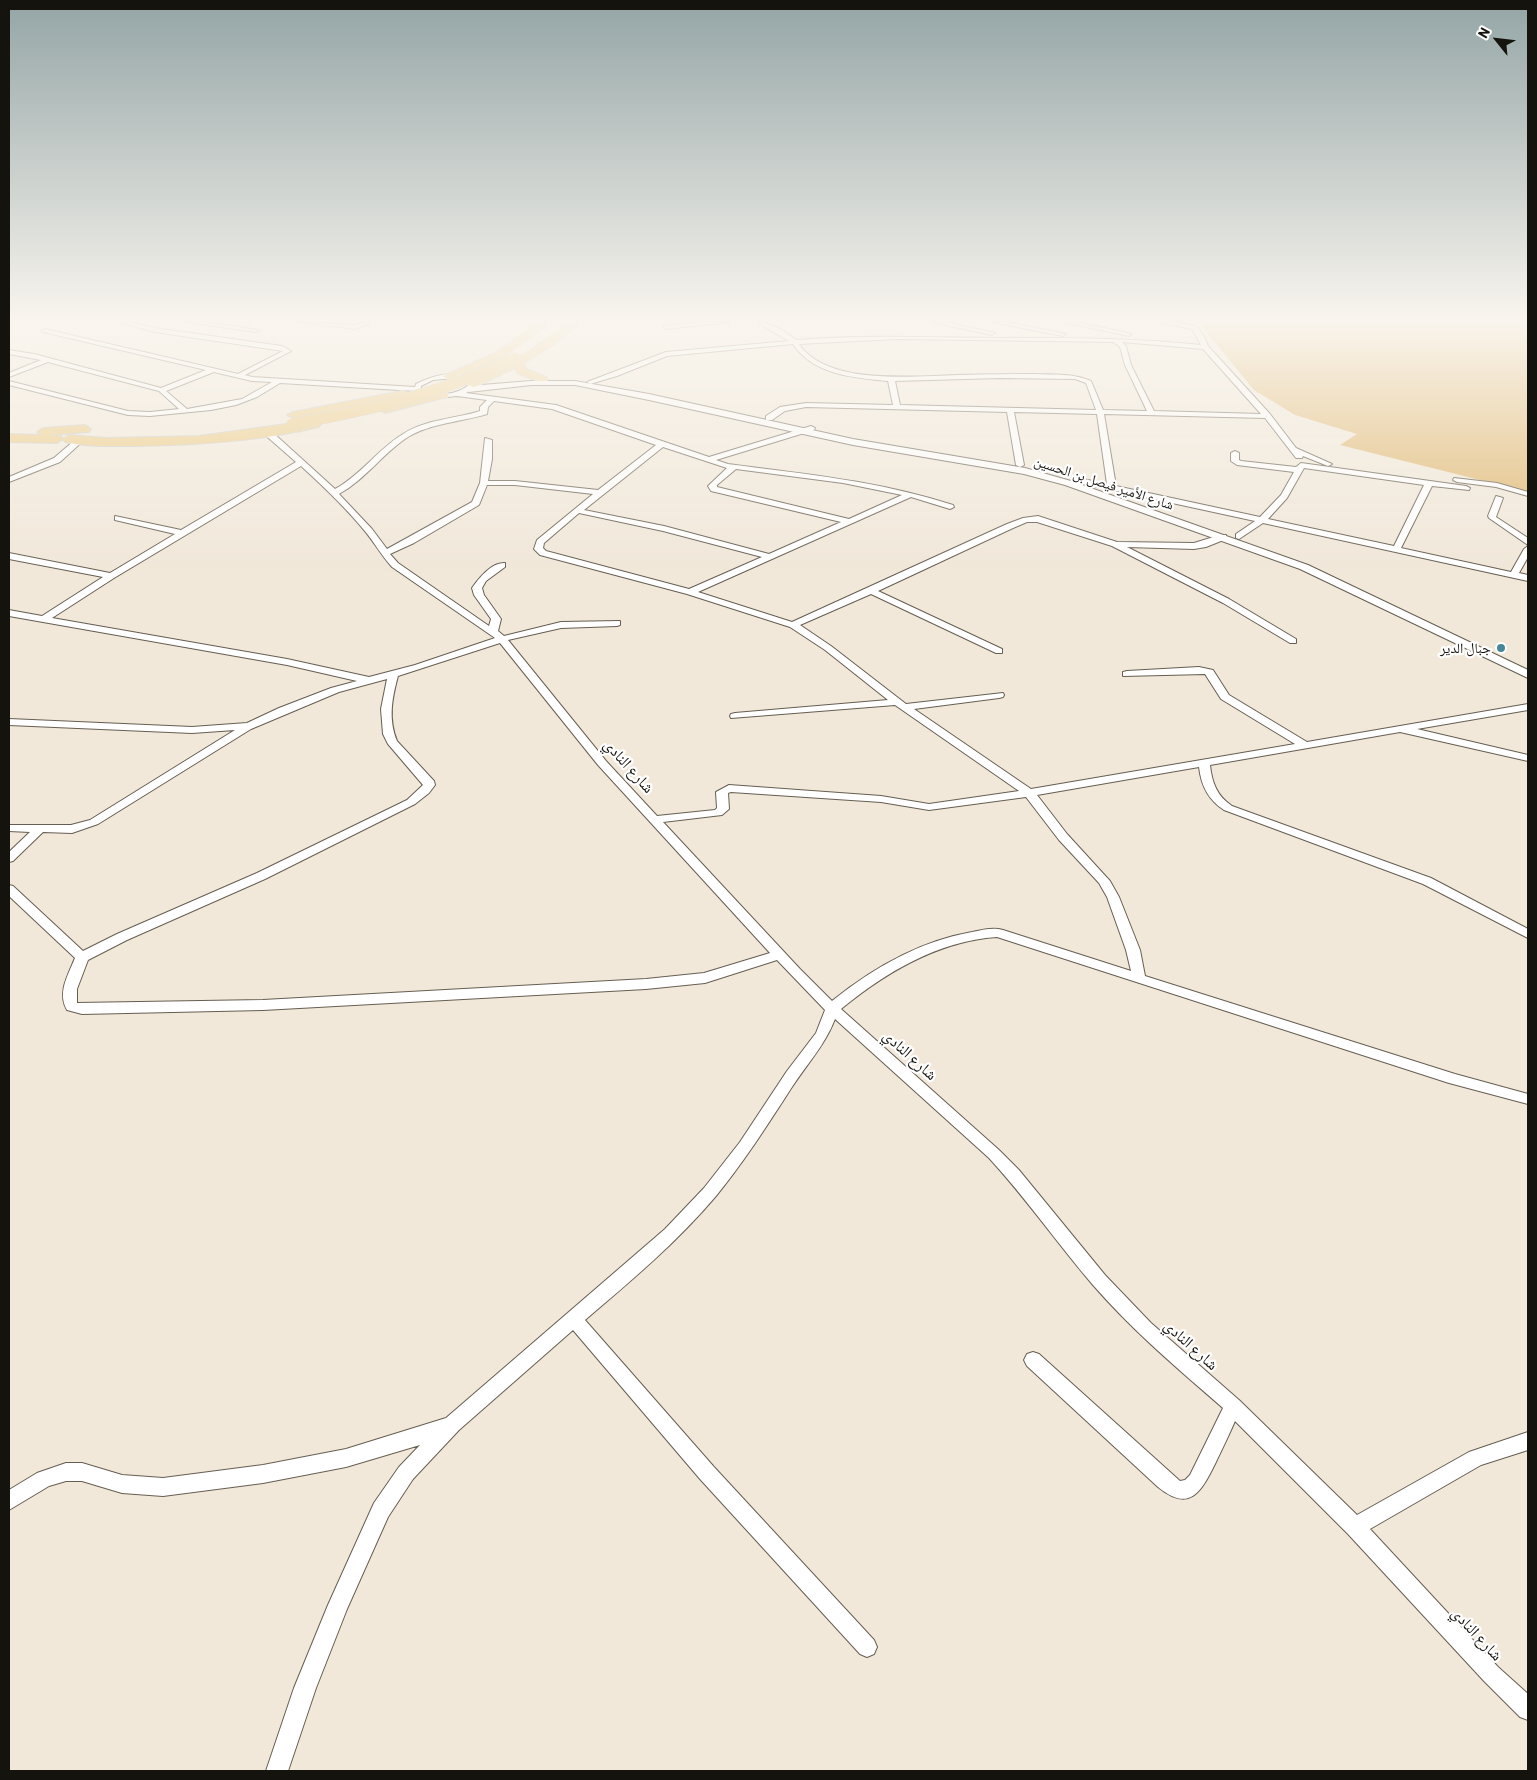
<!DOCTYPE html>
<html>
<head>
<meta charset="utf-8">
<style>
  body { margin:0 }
  #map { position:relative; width:1537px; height:1780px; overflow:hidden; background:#f1e8da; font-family:Barlow,sans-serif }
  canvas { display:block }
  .frame { position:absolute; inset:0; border:10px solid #15130e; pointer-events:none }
  .north { position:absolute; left:1472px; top:15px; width:50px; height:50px; -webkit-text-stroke:4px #fff; paint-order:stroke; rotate:299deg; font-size:14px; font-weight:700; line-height:20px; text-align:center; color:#15130e }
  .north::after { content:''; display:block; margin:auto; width:18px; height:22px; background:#15130e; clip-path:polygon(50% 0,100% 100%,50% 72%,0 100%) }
</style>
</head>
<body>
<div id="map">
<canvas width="1537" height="1780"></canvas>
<div class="frame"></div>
<div class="north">N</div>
</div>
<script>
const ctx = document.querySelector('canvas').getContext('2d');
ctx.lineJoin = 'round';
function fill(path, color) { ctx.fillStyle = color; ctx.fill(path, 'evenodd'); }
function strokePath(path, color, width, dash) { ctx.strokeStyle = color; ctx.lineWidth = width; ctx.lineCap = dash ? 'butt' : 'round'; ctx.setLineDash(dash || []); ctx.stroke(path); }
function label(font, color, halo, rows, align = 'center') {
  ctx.font = font + ' Barlow,"Noto Naskh Arabic",sans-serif'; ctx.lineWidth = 4.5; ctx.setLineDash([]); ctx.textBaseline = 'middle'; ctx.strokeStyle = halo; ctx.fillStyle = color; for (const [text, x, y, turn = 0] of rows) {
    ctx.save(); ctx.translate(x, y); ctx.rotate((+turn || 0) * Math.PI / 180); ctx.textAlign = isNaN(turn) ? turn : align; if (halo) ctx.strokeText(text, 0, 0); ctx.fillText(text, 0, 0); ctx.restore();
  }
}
const green = new Path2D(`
  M1198,322h330v170l-188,-47 17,-11 -62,-19 -41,-25z`);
const minor = new Path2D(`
  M118,322h12l25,6 127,18 9,5 -46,24 7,2 163,10 1,-3c17,-9 43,-16 59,-2v5l-9,6 90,12 153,52 102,-31 4,2 -1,2 -98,30 12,4c77,10 151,17 225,41l1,2 -4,2 -39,-12 -213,95 94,30 215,-98 16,-6 15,-2 79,26 77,1 26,-8h6v4l-20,8 -12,2 -67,-2 102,52 67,40v4h-6l-67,-40 -111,-57 -75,-24h-10l-14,6 -135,63 124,58v4h-6l-125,-59 -71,31 31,21 75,58 97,-11 1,2 -1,2 -4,1 -85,11 117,80 264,-45 -74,-45 -16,-25 -82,2v-4l4,-1 72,-4 14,3 16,25 78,47 221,-38v6l-111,19 111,26v6l-128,-29 -190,33c2,18 7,31 22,41l199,72 97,51v9l-105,-54 -199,-74c-16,-10 -23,-25 -25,-43l-162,28 30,39 43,47 9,16 21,53 5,26 310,98 73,20v10l-79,-21 -452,-146c-59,4 -111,35 -156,72l158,141 20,20 86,105 46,48 88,77 118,115 112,-63 59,-20v18l-47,15 -111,64 128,138 30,27v26l-8,-3 -36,-36 -136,-147 -113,-113c-6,14 -13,28 -20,43 -14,28 -25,49 -57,23l-131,-121 -3,-6 3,-6 6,-2 6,2 141,127 5,-1 5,-5 33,-67c-45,-39 -91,-78 -130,-123 -36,-42 -67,-87 -104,-127l-154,-139c-10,26 -28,45 -43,68 -24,37 -48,75 -76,109 -39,46 -85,85 -131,124l129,147 160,173 3,7 -3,7 -7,3 -7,-3 -160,-175 -127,-149 -114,100 -46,49 -25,38 -41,92 -31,79 -28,83h-22l28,-83 34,-83 46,-102 25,-36 21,-22 -74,22 -83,16 -100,13 -41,-3 -40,-12h-16l-17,5 -40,24v-20l28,-17 29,-10h16l40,12 41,3 100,-13 83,-16 100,-31 219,-189 39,-41 36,-46 47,-71 29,-38 9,-23 -48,-50 -72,23 -59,6 -383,21 -181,4 -15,-4c-10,-17 1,-35 8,-52l-66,-62v-11l4,1 70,65 34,-17 140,-61 150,-73 16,-15 -35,-41 -5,-10 -2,-25 6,-30 -48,13 -88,37 -153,95 -26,9 -29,-1 -30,29 -4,1v-10l21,-20 -21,-1v-6h62l19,-5 145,-90 -43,3 -183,-8v-6l183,8 55,-4 32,-15 52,-20 26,-7 -70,-16 -278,-49v-6l33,6 61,-39 -94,-18v-6l101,20 65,-39 -60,-14v-4l66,14 115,-68 -32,-28v-4h6l65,59c26,-14 43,-40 68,-55 23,-15 52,-15 77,-23v-4l7,-7 -30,-4 -19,2 -22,-7 -136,-8 -23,14 -21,8 -25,5 -61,6 -22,-1 -119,-30v-4l119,30 22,1 29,-3 -20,-18 -111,-29 -39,15v-4l32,-13 -32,-6v-4l25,4 127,34 45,-18 -163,-38 -1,-1 3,-2 193,45 45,-23 -128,-19zM214,372l38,9 20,1 -30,17 -55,10 -21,-18zM454,378l11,3 4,4c-13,10 -33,13 -48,3v-2l12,-6zM494,401l58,8 104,36 -58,45 -83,-9h-27l4,-22v-19l-7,-2 -5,45 -8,19 -85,47 -15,-20 -33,-35c27,-15 44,-41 69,-57 23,-14 53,-15 79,-23l1,-7zM663,447l64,21 -19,18 3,5 130,31 -72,32 -105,-28 -80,-16zM301,466c22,20 44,41 63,64 11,13 17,25 28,37l103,71 -80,27 -46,12 -82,-18 -235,-41 62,-40zM736,469l107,14 59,12 -53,24 -132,-32v-2zM487,485h28l78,9 -56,46 -3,9 6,6 147,39 103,33 35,23 63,50 -153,13 -4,1 -1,2 1,2 164,-13 124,86 -90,13 -48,-8 -152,-11 -13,7 1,16 -2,2 -58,6 -51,-55 -98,-121 53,-12 56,-2 3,-1v-4l-59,1 -57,14 -6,-5 3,-12 -17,-24 -2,-7 4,-7 19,-14v-4c-13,-1 -26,15 -33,25l2,7 17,24 -2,7 -91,-63 -8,-9 24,-11 65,-38zM579,513l84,18 99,26 -73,32 -143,-38 -3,-3 1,-5zM500,643l98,122 172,188 -66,20 -58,6 -383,21 -186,3v-14l11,-29 39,-20 138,-61 150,-75 14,-11 6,-8 -1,-4 -37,-40c-9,-22 -5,-43 1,-65zM731,792l150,10 48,8 97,-13 33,43 40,43 8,14 19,53 5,21 -128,-41c-10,-3 -21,0 -31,2 -52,9 -99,36 -140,69l-32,-32 -137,-147 59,-7 7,-6 -1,-16z
  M186,322h20l53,8 -3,2z
  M298,322l57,3 8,-3h10l-18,7z
  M703,322h29l-66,7 -3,-2 3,-2z
  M756,322c14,0 29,9 40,18 73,-6 146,-2 219,-2 63,0 123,0 186,7l-9,-16 -34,-7h17l21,4 8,10 4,10 62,68 26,34 36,16 -4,2 -25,-10 -1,2h-6l-31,-40 -161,-4 12,72 144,31 21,-22 13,-23 -57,-7 -6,-4v-8l4,-2 4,2v7l2,1 55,6 5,-4 165,23 4,2 -1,2 -37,-4 -31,62 110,24 13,-23 4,-3v11l-9,16 9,2v6l-265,-58 -24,16 -3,-1v-4l19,-13 -175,-38 -1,-2 4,-2 24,5 -10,-70 -83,-2 10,53 -4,2 -4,-2 -9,-53 -201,-5 -21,4 -13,9h-6v-4l14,-9 26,-4 87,2 -5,-24c-33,-3 -75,-6 -95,-37l-126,12 -50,20 -27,8 -3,-2 79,-30 123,-11zM897,339l216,3 7,5 5,18 22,46 -44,-1 -12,-29c-18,-8 -36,-6 -56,-7 -26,0 -51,0 -77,1 -44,1 -131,11 -159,-31zM1122,342l81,7 58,65 -107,-3 -23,-46 -5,-19zM1000,378l75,1 11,4 10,27 -196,-5 -5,-24zM1304,468l120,17 -30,61 -126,-27 19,-21z
  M932,322h14l49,11 -3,2z
  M992,322h15l59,12 -3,2z
  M1062,322h14l56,12 -3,2z
  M76,439l7,2 -23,21 -51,20v-5l45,-19z
  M1454,478l43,5 31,9v4l-32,-9 -39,-5 -4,-2z
  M1496,496l7,2 -7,19 32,21v7l-39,-27 -1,-2z`);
const tertiary = new Path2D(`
  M531,381h44l74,13 204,45 172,29 46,13 237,84 220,105v8l-228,-109 -235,-84 -41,-11 -171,-29 -204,-45 -74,-15h-44l-62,7 -4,-3 4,-3z`);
const primary = new Path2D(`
  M539,322h12l-48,35 -51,21 -4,1 -5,-3 52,-23z
  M570,322h11l-25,21 -32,20 2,6 20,8 2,2 -2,2h-8l-21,-8 -2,-5 -38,18 -4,1 -6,-3 56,-29z
  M402,391l4,1 2,2 -2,2 -113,22 -6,-3 6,-3z
  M443,392l4,1 2,2 -2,2 -62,16 -6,-3 2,-2z
  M315,420l6,4 -2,3c-58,14 -122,18 -182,19 -24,0 -49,1 -72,-4l-2,-3 -6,4 -48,-1v-8l32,1 -4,-3 6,-4 42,-3 6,4 -2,3 -41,3 13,1 2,3 6,-4 37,3 93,-2z`);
const primaryBridge = new Path2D(`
  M292,424c78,-14 152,-31 223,-66`);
const markers = [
  [1501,648,5,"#458898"]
];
const farStreetnames = [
  ["شارع الأمير فيصل بن الحسين",1104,483,18]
];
const farPoinames = [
  ["جبال الدير",1491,648]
];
const streetNames = [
  ["شارع النادي",629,766,48],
  ["شارع النادي",910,1055,42],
  ["شارع النادي",1191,1345,42],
  ["شارع النادي",1477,1634,47]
];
fill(green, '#e0b872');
strokePath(minor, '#665e52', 2);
strokePath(tertiary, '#665e52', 2);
strokePath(primary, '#cccbca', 2);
fill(minor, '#fff');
fill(tertiary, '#fff');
fill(primary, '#ecca83');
strokePath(primaryBridge, '#cccbca', 12, []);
strokePath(primaryBridge, '#ecca83', 11);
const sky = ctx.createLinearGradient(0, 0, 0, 571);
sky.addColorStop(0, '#94a5a6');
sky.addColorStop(0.56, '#f9f5ee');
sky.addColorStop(1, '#f9f5ee00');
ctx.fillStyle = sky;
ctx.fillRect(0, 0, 1537, 571);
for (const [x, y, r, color] of markers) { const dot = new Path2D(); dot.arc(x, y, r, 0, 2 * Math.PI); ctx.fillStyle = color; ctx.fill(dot); strokePath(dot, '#fff', 2); }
label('14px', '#15130e', '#fff', farStreetnames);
label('14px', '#15130e', '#fff', farPoinames, 'right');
label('16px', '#15130e', '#fff', streetNames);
</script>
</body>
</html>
